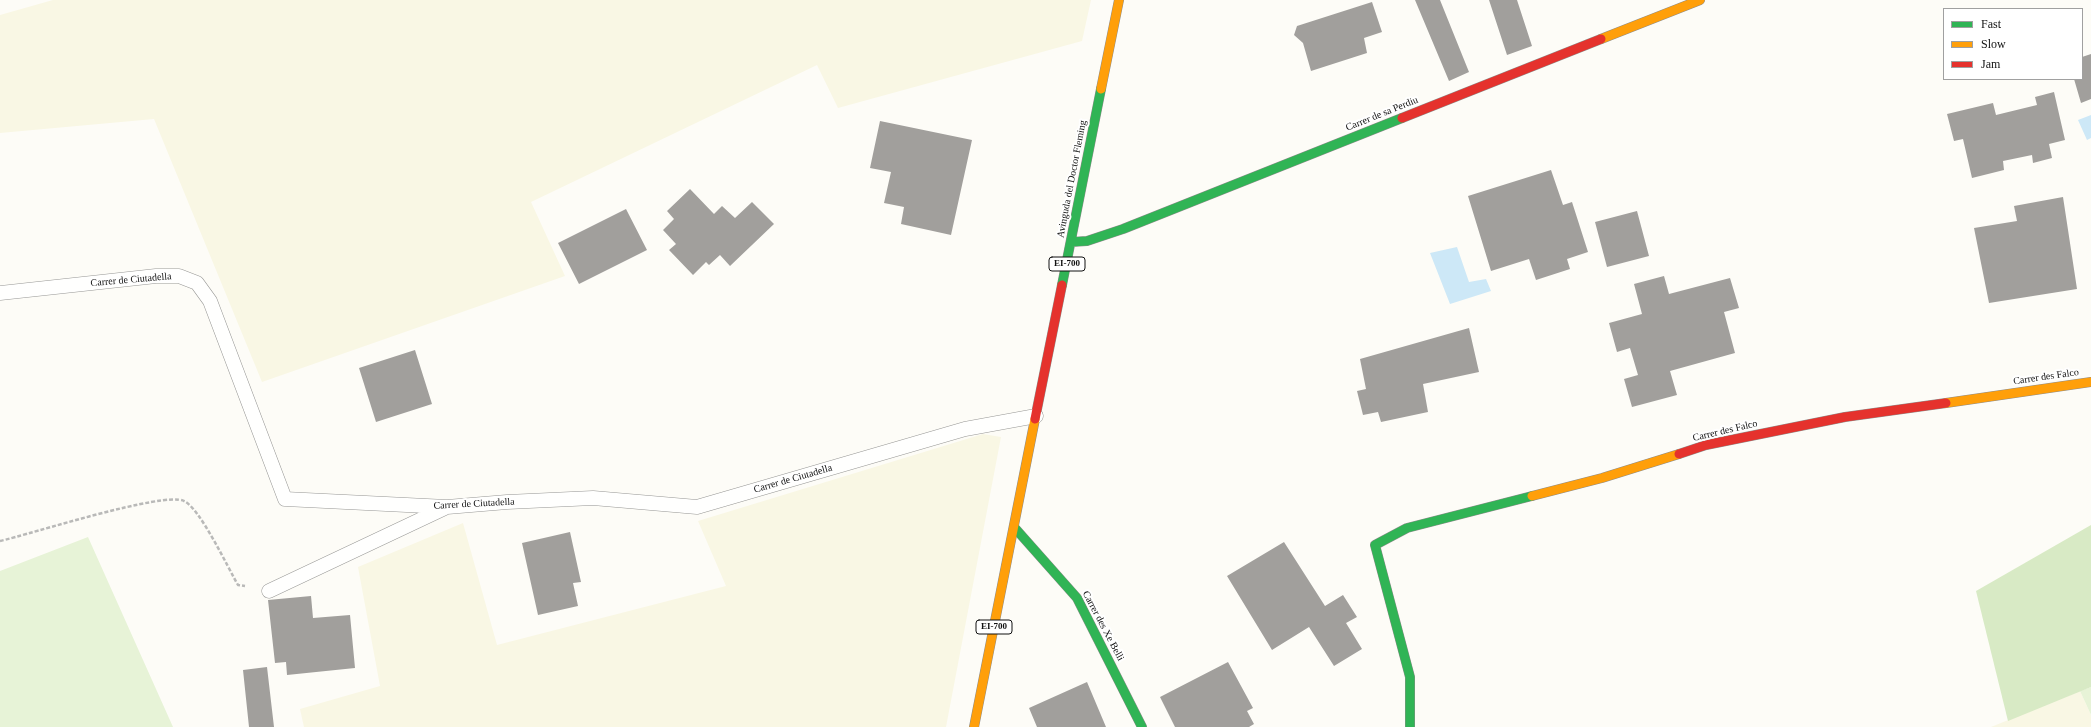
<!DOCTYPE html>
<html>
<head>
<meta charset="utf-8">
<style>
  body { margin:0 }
  #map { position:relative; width:2091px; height:727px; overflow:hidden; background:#fdfcf7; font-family:Georgia,serif }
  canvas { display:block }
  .legend { position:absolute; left:1943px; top:8px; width:140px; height:72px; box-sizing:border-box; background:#fff; border:1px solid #a0a0a0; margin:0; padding:5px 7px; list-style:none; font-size:12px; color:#111 }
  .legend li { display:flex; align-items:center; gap:8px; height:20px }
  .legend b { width:20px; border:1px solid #a0a0a0 }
</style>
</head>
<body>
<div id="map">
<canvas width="2091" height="727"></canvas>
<ul class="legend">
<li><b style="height:5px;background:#30b455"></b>Fast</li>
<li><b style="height:5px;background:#ff9f0a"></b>Slow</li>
<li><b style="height:5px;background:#e5322d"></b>Jam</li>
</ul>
</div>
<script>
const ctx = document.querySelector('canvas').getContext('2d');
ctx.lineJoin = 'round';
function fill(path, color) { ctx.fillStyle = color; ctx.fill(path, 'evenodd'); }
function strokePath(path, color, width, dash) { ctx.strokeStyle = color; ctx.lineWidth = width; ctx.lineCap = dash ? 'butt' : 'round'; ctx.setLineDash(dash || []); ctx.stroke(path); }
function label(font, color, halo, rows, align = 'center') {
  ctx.font = font + ' Georgia,serif'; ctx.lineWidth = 4; ctx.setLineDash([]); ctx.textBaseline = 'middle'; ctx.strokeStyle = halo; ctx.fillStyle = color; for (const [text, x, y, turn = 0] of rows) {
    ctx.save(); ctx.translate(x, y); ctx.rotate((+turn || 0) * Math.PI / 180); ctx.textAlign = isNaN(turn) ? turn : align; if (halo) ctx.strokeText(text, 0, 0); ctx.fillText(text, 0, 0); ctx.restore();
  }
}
const farmland = new Path2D(`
  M53,0h1038l-9,41 -244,67 -21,-43 -286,137 34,74 -303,106 -108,-263 -154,14v-118z
  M983,434l18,3 -55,290h-642l-4,-18 80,-23 -22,-119 105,-44 34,122 229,-59 -28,-65z
  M2080,691l11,24v12h-100z`);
const green = new Path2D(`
  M88,537l85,190h-173v-156z
  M2091,687v28l-11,-24z`);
const forest = new Path2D(`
  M2091,525v162l-83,34 -32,-130z`);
const water = new Path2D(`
  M2091,115v23l-4,2 -9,-20z
  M1457,247l12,35 17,-3 5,12 -41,13 -20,-51z`);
const building = new Path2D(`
  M1415,0h25l29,72 -20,9z
  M1489,0h28l15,46 -25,9z
  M1372,2l10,30 -18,6 3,15 -56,18 -8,-28 -9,-8 3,-9z
  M2091,54v45l-10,4 -7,-24h8v-22z
  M2054,92l11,48 -16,4 3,14 -19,5 -1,-8 -29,6 1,9 -32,8 -9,-39 -9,2 -7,-27 46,-11 3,12 41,-10 -2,-8z
  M880,121l92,19 -21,95 -50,-11 3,-17 -20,-4 7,-31 -21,-4z
  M1551,170l12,35 9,-3 16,50 -21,7 3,10 -34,11 -7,-21 -38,12 -23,-75z
  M690,189l24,25 8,-8 13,12 17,-16 22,22 -44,42 -10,-11 -11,10 -3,-3 -13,13 -24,-25 7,-6 -13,-14 11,-11 -7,-8z
  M2063,197l14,92 -88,14 -15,-75 43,-7 -3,-15z
  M626,209l21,41 -68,34 -21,-41z
  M1637,211l12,45 -42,11 -12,-45z
  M1664,276l5,18 61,-16 9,30 -15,4 11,41 -65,18 7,24 -45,12 -8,-28 14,-4 -8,-27 -13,4 -8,-29 33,-9 -8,-30z
  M1469,328l10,44 -56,12 5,28 -47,10 -3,-10 -15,3 -6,-24 9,-2 -6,-30z
  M415,350l17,54 -56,18 -17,-54z
  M570,532l11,50 -8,1 5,23 -40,9 -16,-72z
  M1284,542l41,64 18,-11 14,22 -11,6 16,26 -28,17 -25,-39 -37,23 -45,-74z
  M311,596l2,22 37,-3 5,53 -68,7 -1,-13 -11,1 -7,-63z
  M1228,662l25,46 -6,3 7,13 -5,3h-74l-15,-30z
  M267,667l7,60h-25l-6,-57z
  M1087,682l19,45h-69l-8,-19z`);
const path = new Path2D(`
  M0,541c31,-7 164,-50 184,-40 16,7 44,67 54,84l7,1`);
const lane = new Path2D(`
  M0,293l156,-17h23l18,7 13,18 75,198 162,8 60,-5 86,-4 104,9 268,-78 71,-13
  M269,591l176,-83`);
const fast = new Path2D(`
  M1071,242l16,-1 36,-12 279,-111
  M1062,285l39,-196
  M1014,527l63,71 65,129
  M1410,727v-50l-35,-132 32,-17 125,-32`);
const slow = new Path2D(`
  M1601,39l99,-39
  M1101,89l18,-89
  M1946,403l145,-21
  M1532,496l70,-18 77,-24
  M974,727l61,-308`);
const jam = new Path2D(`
  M1402,118l199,-79
  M1035,419l27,-134
  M1679,454l27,-9 139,-28 101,-14`);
const shields = [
  [1067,264,36],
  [994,627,36]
];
const shieldNames = [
  ["EI-700",1067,264],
  ["EI-700",994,627]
];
const streetNames = [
  ["Carrer de sa Perdiu",1382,114,-22],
  ["Avinguda del Doctor Fleming",1072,179,-79],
  ["Carrer de Ciutadella",131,280,-5],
  ["Carrer des Falco",2046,377,-8],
  ["Carrer des Falco",1725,431,-13],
  ["Carrer de Ciutadella",793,479,-16],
  ["Carrer de Ciutadella",474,504,-3],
  ["Carrer des Xe Belli",1103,626,62]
];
fill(farmland, '#f9f7e4');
fill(green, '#e7f3d7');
fill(forest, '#d8eac5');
fill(water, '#cde8f7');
fill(building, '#a19f9c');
strokePath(lane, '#979795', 15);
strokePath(fast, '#8e8d8b', 10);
strokePath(slow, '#8e8d8b', 10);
strokePath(jam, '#8e8d8b', 10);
strokePath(path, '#b9b9b8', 2.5, [4, 2]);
strokePath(lane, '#fffffe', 14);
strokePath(fast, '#30b455', 9);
strokePath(slow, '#ff9f0a', 9);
strokePath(jam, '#e5322d', 9);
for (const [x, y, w] of shields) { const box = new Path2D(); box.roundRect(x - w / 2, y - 7, w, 14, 3); ctx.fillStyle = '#fff'; ctx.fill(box); strokePath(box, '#111', 1); }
label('bold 9px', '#111', null, shieldNames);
label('10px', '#111', '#fff', streetNames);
</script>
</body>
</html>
